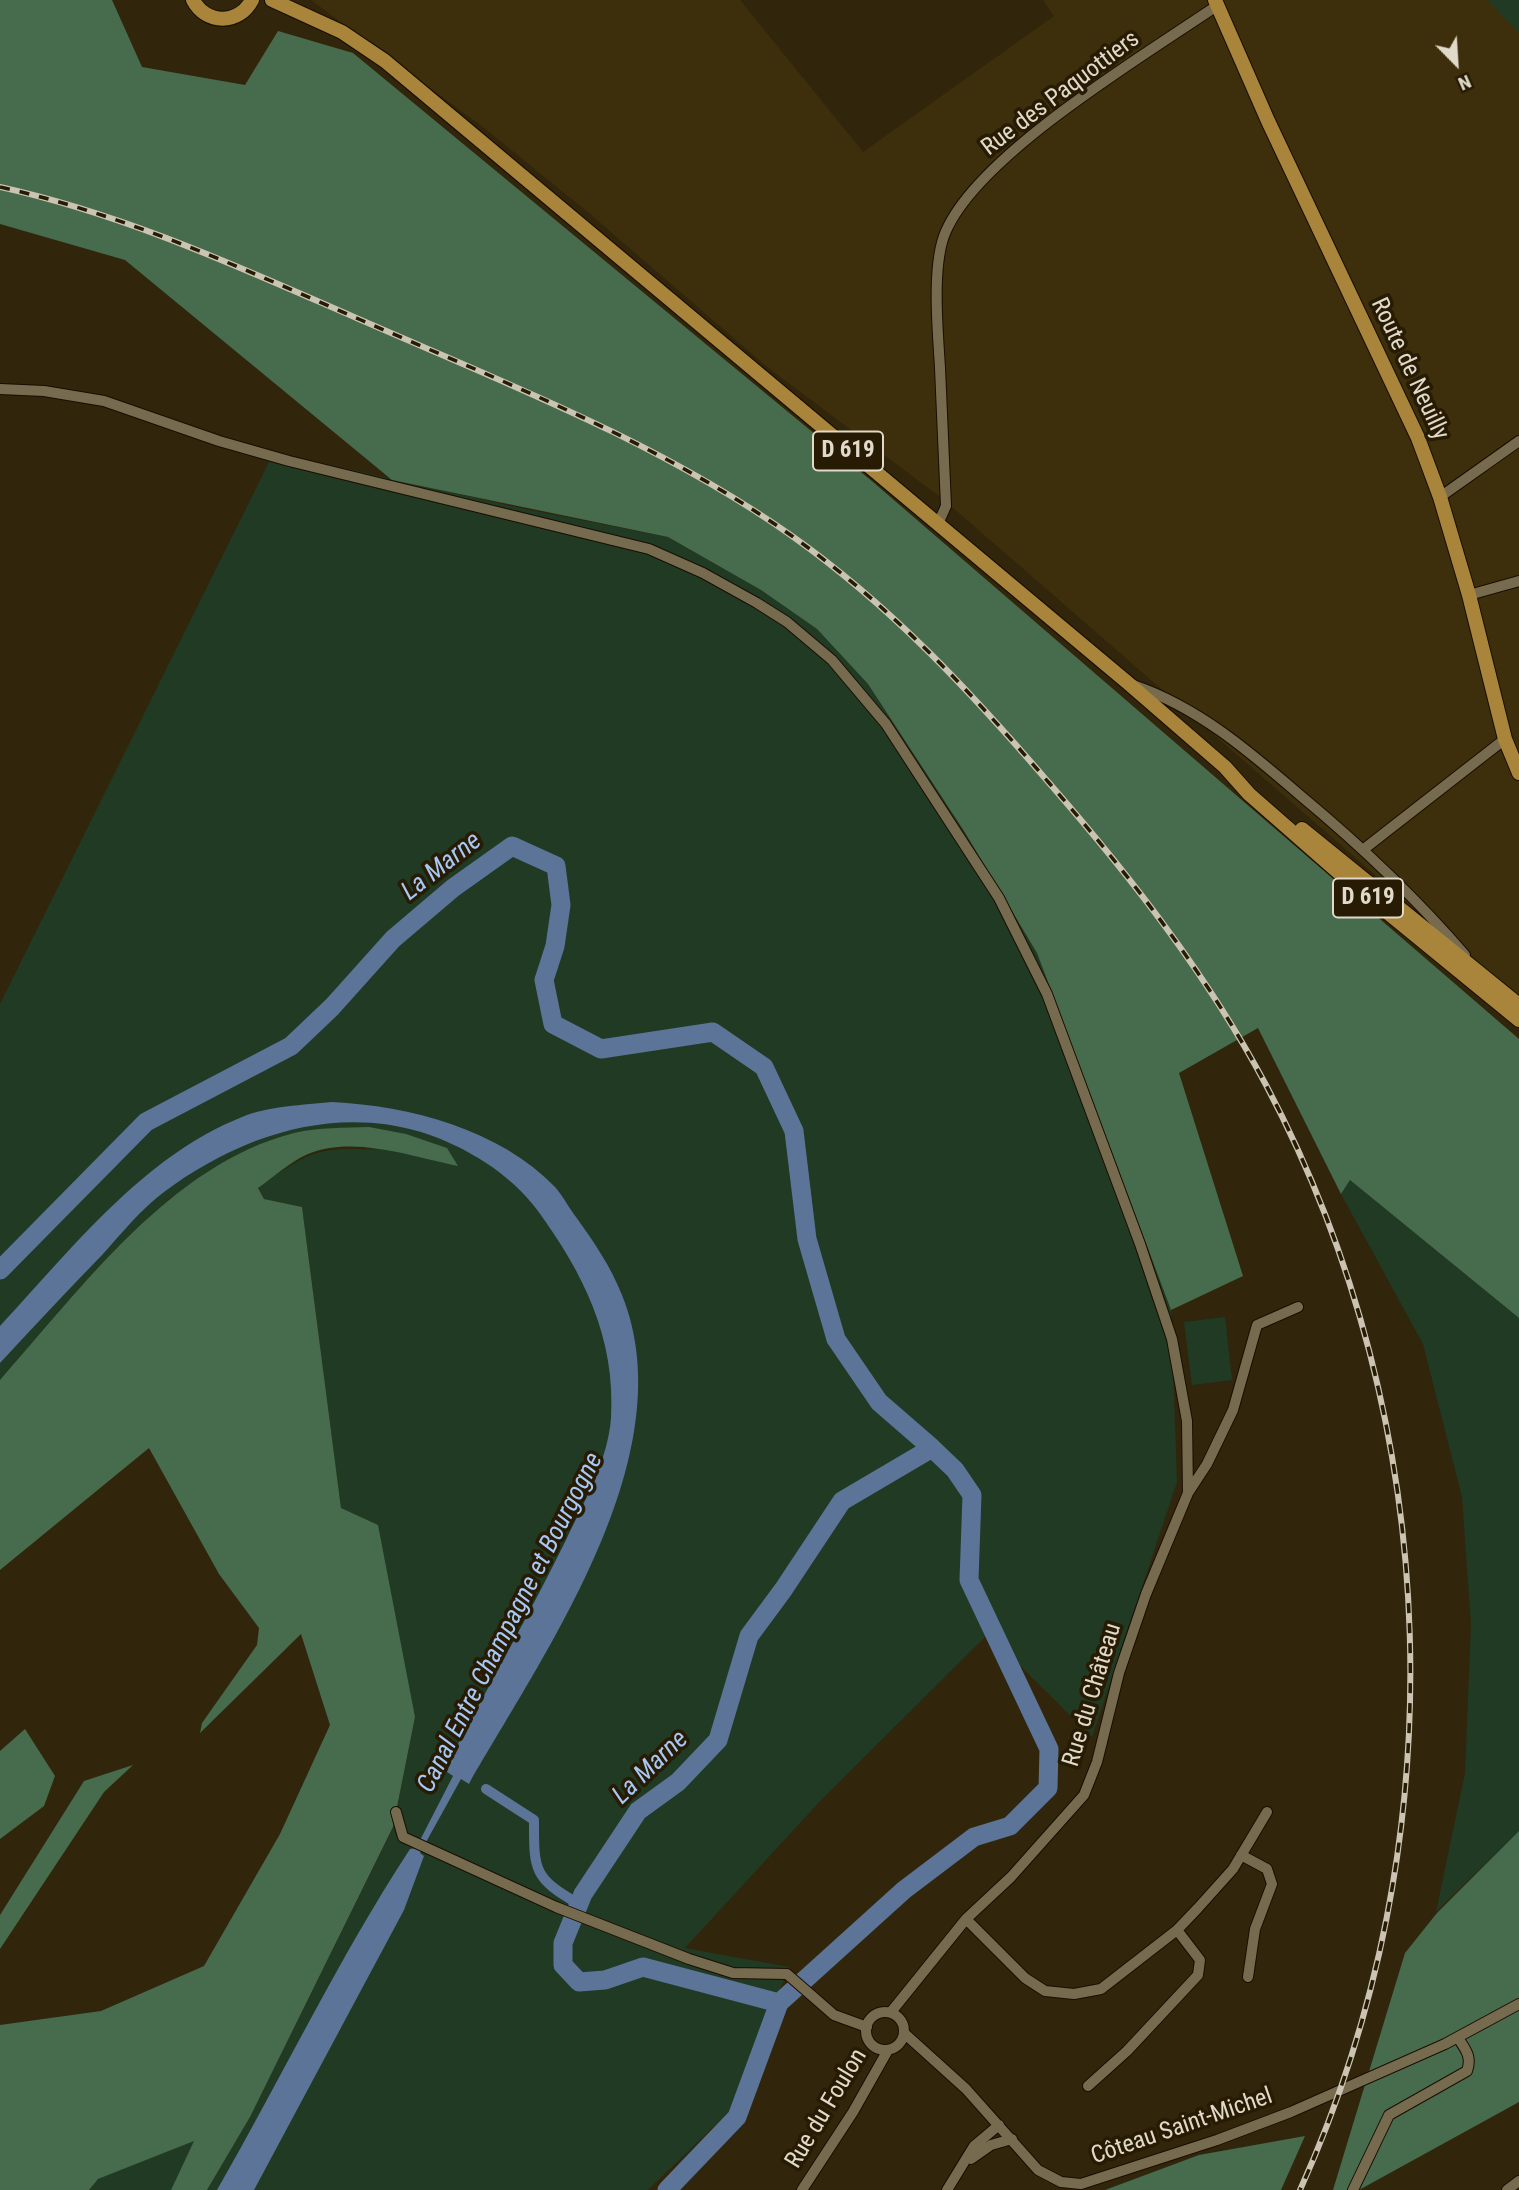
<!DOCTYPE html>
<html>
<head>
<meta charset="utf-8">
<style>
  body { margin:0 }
  #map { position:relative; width:1519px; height:2190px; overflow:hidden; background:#31260b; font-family:"Roboto Condensed",sans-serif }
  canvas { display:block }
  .north { position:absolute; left:1421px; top:28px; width:70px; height:70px; -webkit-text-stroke:5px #271c03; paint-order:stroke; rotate:156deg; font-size:19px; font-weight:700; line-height:28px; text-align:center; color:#e1daca }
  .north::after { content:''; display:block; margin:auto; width:24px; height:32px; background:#e1daca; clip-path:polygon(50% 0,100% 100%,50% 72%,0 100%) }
</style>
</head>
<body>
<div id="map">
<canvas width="1519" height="2190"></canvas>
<div class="north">N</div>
</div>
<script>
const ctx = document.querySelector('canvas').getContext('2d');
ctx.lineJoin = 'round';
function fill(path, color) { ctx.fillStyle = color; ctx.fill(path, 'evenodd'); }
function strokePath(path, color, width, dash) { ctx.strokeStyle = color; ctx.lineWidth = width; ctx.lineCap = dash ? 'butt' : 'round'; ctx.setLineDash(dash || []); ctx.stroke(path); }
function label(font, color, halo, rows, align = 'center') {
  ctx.font = font + ' "Roboto Condensed",sans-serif'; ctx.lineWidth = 7; ctx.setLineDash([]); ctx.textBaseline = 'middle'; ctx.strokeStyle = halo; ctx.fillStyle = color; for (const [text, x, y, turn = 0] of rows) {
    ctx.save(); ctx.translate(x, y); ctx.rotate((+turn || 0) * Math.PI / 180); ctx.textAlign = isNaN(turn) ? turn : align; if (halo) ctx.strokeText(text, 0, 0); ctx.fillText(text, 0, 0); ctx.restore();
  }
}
const built = new Path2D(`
  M311,0h429l123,152 191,-136 -11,-16h476v1000l-575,-500 -178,-134 -176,-152 -107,-87z`);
const green = new Path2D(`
  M1488,0h31v33z
  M274,452l251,57 143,28 93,53 56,39 51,55 96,147 73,122 134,357 6,172 -85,255 -104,-103 -166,165 -137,149 104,19 -54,139 -87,84h-441l43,-73 143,-289 22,-111 -74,-209 -39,-301 -38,-8 -6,-12c51,-34 56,-41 120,-37l-83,-17 -28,9 -55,28 -43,29 -89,91 -80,90v-376z
  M1350,1180l169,138v513l-83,81 29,-139 6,-149 -9,-127 -39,-153 -82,-150z
  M1225,1317l7,63 -40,5 -8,-63z
  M195,2140l-24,50h-82l9,-11z`);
const forest = new Path2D(`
  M0,0h112l30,67 103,18 33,-54 75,22 520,429 646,557v279l-169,-138 -9,14 -83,-166 -79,45 64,203 -72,34 -134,-357 -73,-122 -96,-147 -51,-55 -56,-39 -93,-53 -276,-57 -267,-220 -125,-36z
  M369,1127l37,7 41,14 11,18c-45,-9 -105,-31 -150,-12 -17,7 -34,23 -50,34l6,11 38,8 39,301 37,17 37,192 -22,110 -143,290 -43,73h-36l23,-49 -96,38 -9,11h-89v-165l101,-14 103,-45 76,-132 50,-109 -29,-91 -101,99 2,-10 55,-78 2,-17 -40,-54 -70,-126 -149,122v-190c81,-91 171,-216 294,-247 25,-6 50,-5 75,-6z
  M25,1729l30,47 -11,30 -44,33v-88z
  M133,1765l-29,27 -104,157v-34l84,-134z
  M1519,1831v271l-160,88h-26l72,-237 32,-40z
  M1305,2136l-24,54h-176l94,-35z`);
const water = new Path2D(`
  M332,1102c78,4 167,27 223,85 8,9 14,21 21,30 18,25 35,50 46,78 64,159 -77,356 -153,489l-8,-5 -41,74 4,3 -20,54 -150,280h-37c65,-113 121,-231 193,-341l6,-1 37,-72 -6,-4 11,-28c36,-68 74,-135 108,-204 18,-38 42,-80 45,-122 5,-80 -28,-145 -73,-207 -28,-38 -73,-65 -117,-79 -91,-27 -183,5 -257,60 -23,17 -42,41 -61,62 -35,36 -69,72 -103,109v-37c72,-77 142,-169 242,-209 26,-11 62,-12 90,-15z`);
const canal = new Path2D(`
  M486,1789l48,31c0,50 -1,58 45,84`);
const river = new Path2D(`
  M0,1270l146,-148 145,-76 41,-39 61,-68 60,-51 59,-42 44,20 5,39 -6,41 -11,34 9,44 48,25 112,-17 51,35 30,64 13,108 29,100 43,63 53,46 -90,53 -59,89 -34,46 -31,104 -40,42 -40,29 -55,83 -20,49v22l16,17 26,-2 38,-13 136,36 -42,114 -70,73
  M779,2003l125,-113 70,-53 36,-11 38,-38 1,-39 -80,-169 3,-85 -17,-25 -23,-22`);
const minor = new Path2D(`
  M0,389l44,2 60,10 115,40 70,20 360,88 54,24 54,30 30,19 45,38 54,64 113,174 48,96 93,250 32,95 15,82 1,72
  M1440,497l79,-56
  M938,524l8,-18c-2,-46 -4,-92 -6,-138 -2,-36 -9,-104 6,-137 34,-78 199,-176 272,-226
  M1469,595l50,-14
  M1133,685c65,22 117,67 168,111 59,49 114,101 164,159
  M1364,849l141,-110
  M396,1812l7,25 153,70 133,52 44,14 54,1 47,41 33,12
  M1241,1855l26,14 5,15 -17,45 -7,48
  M966,1919l59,59 20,13 29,3 27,-5 76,-59 21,-22 35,-39 34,-57
  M891,2012l75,-93 45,-42 73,-82 13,-33 22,-89 27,-79 42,-101 19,-29 26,-54 24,-85 41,-18
  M866 2031a19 19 0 1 1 38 0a19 19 0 1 1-38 0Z
  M904,2033l62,56 72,81 23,12 20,2 136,-44 74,-28 154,-68 74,-40
  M1088,2086l39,-35 71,-76 2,-15 -23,-30
  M971,2159l20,-14 21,-6
  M802,2190l51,-78 35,-62
  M947,2190l27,-44 25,-21
  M1353,2190l36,-75 78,-44c5,-14 -1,-21 -9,-33
  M1507,2190l12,-9`);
const major = new Path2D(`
  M193,0c13,25 46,25 59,0
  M272,0l70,32 43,29 743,622 97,84 24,27 89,78 181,148
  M1215,0l53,121 150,317 22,59 29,98 36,144 14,34
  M1302,829l217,176`);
const rail = new Path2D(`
  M0,187c127,28 243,82 361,133 147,64 299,123 431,216 99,70 179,156 258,248 81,93 158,192 216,301 180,340 192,756 34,1105`);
const shields = [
  [848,451,70],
  [1368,898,70]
];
const shieldNames = [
  ["D 619",848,451],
  ["D 619",1368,898]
];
const streetNames = [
  ["Rue des Paquottiers",1061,94,-37],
  ["Route de Neuilly",1409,369,65],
  ["Rue du Château",1093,1695,-73],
  ["Rue du Foulon",827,2109,-59],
  ["Côteau Saint-Michel",1182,2127,-19]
];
const waterNames = [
  ["La Marne",442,867,-38],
  ["Canal Entre Champagne et Bourgogne",511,1623,-63],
  ["La Marne",651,1768,-44]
];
fill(built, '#3d2f0c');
fill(green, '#203a24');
fill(forest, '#476b4d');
fill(water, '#5b7498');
strokePath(canal, '#5b7498', 10);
strokePath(river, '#5b7498', 19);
strokePath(minor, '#190e00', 12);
strokePath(major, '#190e00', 16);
strokePath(minor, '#776b4f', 10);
strokePath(major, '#a9843b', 14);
strokePath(rail, '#ccc4b3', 6);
strokePath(rail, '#271c03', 3.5, [10]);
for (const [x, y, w] of shields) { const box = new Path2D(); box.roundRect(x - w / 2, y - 19.5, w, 39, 5); ctx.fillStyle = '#271c03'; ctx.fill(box); strokePath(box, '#e1daca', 2); }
label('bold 23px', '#e1daca', null, shieldNames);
label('24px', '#e1daca', '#271c03', streetNames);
label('italic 26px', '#a7c8f6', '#271c03', waterNames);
</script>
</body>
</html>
